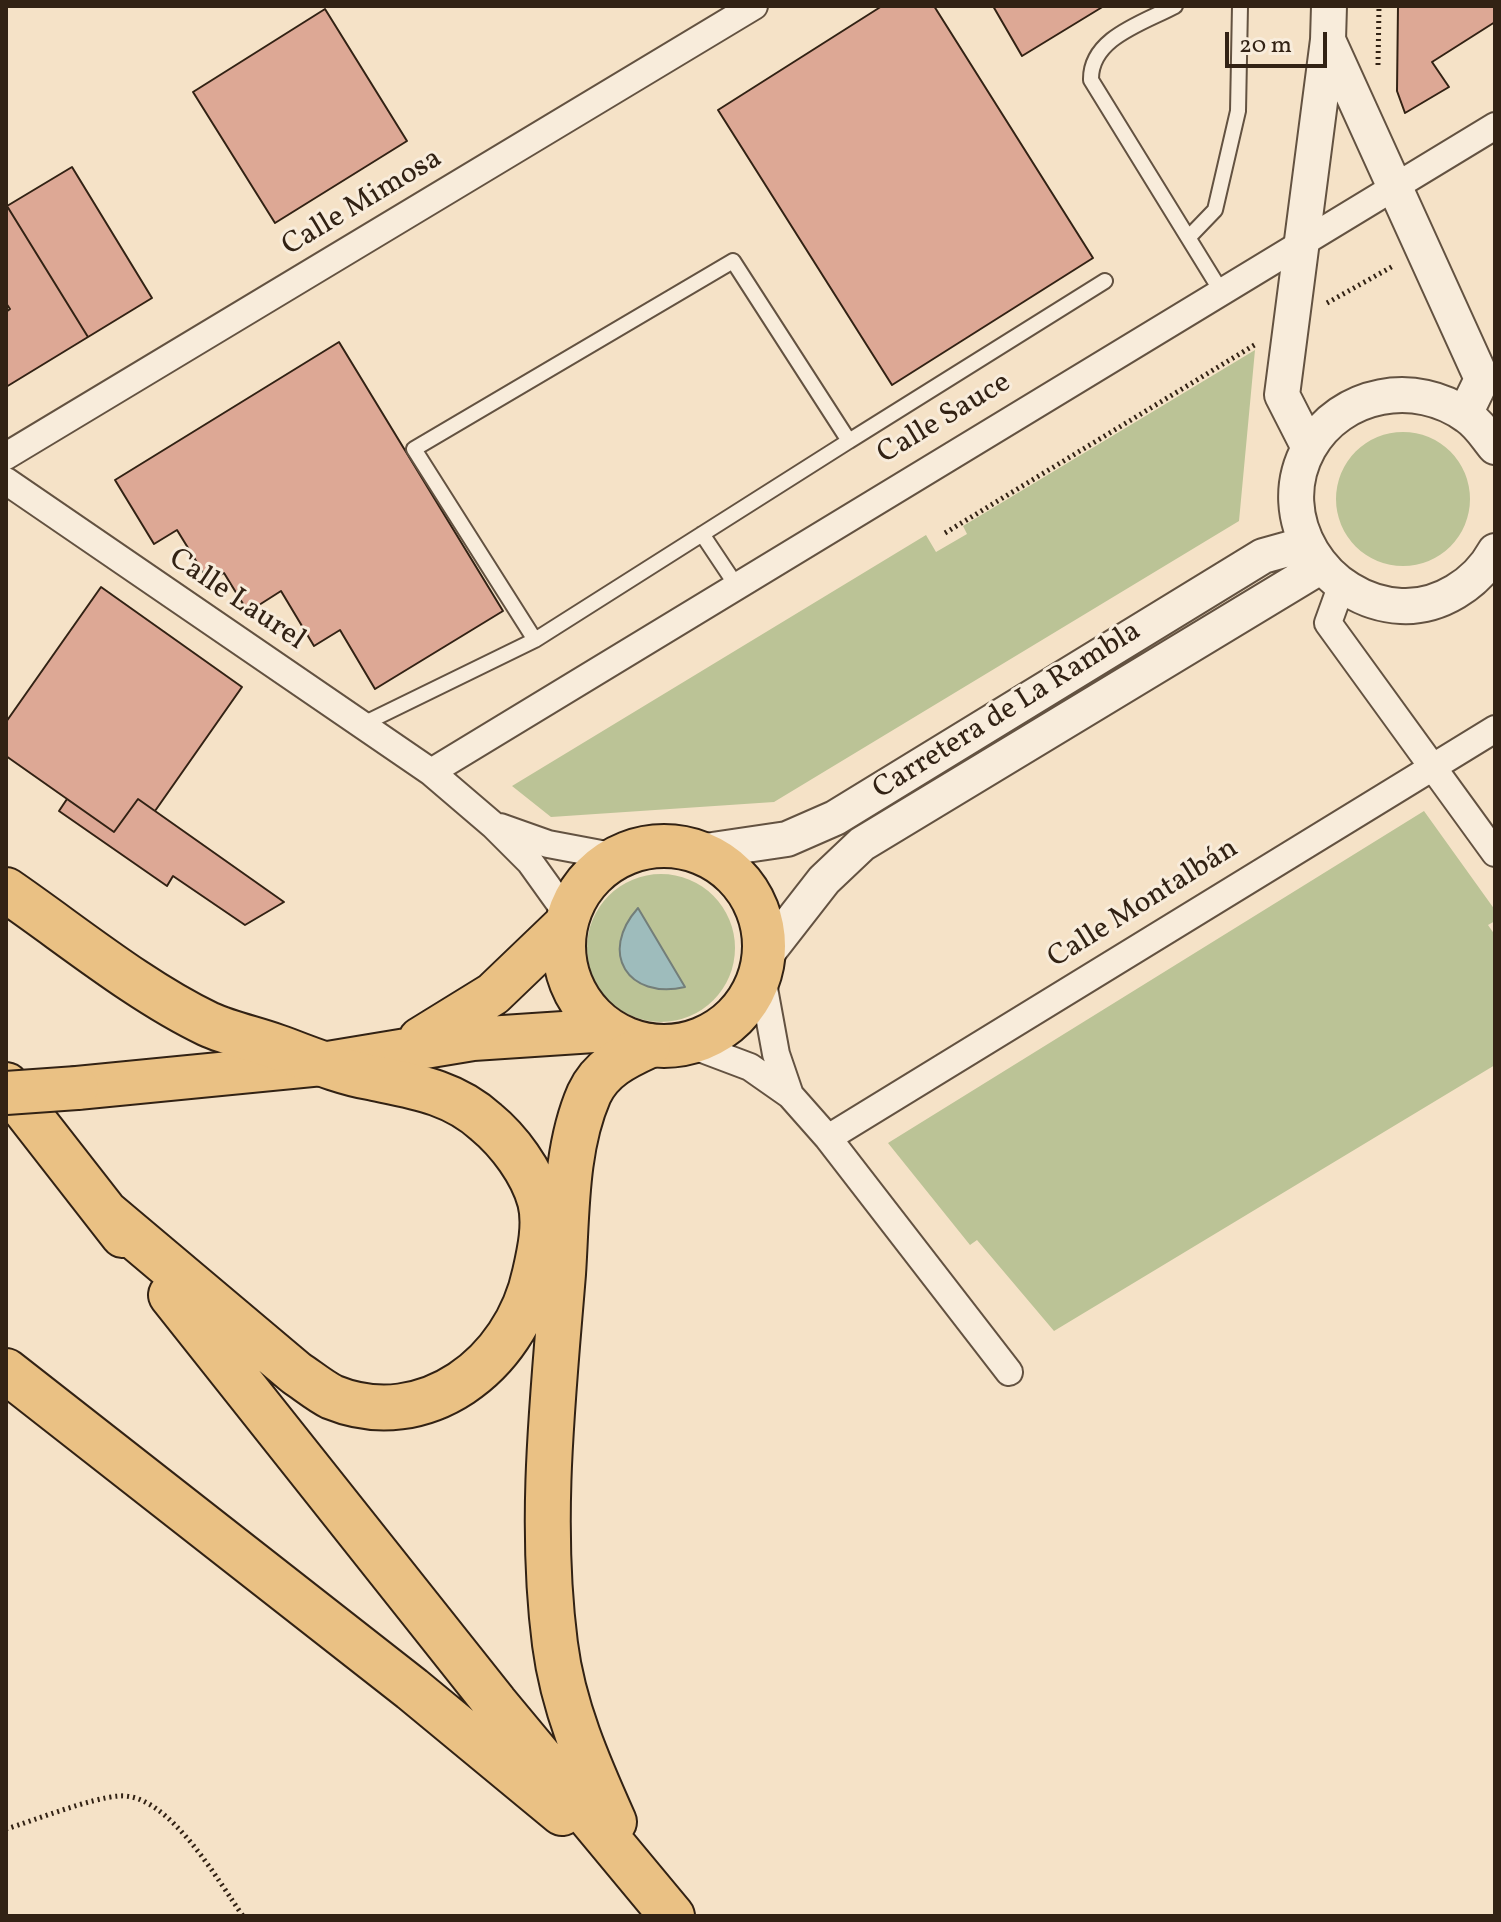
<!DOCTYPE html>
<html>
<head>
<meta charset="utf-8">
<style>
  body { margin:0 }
  #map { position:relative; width:1501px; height:1922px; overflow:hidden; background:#f5e2c7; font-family:Vollkorn,serif }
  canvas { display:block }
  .frame { position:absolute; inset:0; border:8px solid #322214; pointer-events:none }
  .scale { position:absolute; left:1225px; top:32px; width:102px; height:36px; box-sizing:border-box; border:4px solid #322214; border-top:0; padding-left:10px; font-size:24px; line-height:28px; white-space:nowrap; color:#322214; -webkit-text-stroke:6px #f8ecdb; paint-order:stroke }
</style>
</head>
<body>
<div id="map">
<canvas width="1501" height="1922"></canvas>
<div class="frame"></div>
<div class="scale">20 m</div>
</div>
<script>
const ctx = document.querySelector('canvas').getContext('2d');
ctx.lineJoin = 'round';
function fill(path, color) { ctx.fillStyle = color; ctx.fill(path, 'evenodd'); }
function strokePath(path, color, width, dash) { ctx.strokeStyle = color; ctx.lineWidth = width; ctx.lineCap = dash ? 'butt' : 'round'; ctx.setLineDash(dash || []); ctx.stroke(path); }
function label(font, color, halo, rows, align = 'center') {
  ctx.font = font + ' Vollkorn,serif'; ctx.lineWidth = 6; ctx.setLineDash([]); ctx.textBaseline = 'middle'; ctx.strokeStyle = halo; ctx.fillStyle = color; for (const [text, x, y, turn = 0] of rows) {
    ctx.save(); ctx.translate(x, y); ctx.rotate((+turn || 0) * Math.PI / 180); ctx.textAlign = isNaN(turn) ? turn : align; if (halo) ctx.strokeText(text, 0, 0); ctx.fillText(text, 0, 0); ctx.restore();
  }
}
const green = new Path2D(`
  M1255,350l-16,171 -465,281 -223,15 -39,-31 414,-251 10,17 31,-18 -4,-8z
  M1336 499a67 67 0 1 1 134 0a67 67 0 1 1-134 0Z
  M1424,811l71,99v11l-7,4 7,10v130l-441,266 -77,-91 -7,5 -82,-102z
  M587 948a74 74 0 1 1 148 0a74 74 0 1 1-148 0Z`);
const water = new Path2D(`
  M638,908l47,79c-57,13 -87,-34 -47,-79z`);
const building = new Path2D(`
  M882,6h52l159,252 -201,127 -174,-275z
  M993,6h111l-82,50z
  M1398,6h97v16l-63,40 17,25 -44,26 -8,-22z
  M325,9l82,132 -132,82 -82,-131z
  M72,167l80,131 -64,39 -81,-131z
  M7,206l81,131 -82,50v-75l4,-3 -4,-6z
  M339,342l164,269 -128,78 -35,-59 -26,16 -33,-55 -33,21 -24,-39 -15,9 -32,-52 -23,14 -39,-64z
  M101,587l141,100 -87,124 -17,-12 -24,33 -108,-76v-34z
  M67,799l47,33 24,-33 146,103 -39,23 -72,-49 -6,10 -108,-75z`);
const path = new Path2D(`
  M1378,65l1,-59
  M1327,303l68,-38
  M945,533l311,-189
  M6,1829c29,-9 85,-31 113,-33 49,-4 99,85 124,120`);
const service = new Path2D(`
  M1175,6c-32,17 -85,32 -84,74l130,211
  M1189,237l26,-27 23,-99 2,-105
  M849,441l256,-160
  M702,534l34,51
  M361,725l174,-85 314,-199 -116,-180 -319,188 121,191`);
const minor = new Path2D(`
  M6,456l748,-450
  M6,481l425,291 62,53 37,37 38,53
  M1341,587l-13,36 167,230
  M431,772l1064,-646
  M500,827l48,17 69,13
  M761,972l15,82 14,41
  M689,1044l61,23 40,28 38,43 181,234
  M828,1138l667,-409`);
const tertiary = new Path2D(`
  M1328,40l154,339 -17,35
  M1495,447c-9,-11 -16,-23 -28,-31 -51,-37 -126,-24 -158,32 -39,70 16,154 92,158 38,2 76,-22 94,-55
  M1309,448l-27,-53 46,-355 1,-34
  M699,852l88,-13 48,-21 428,-262 43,-12
  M764,957l60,-77 38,-36 458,-277`);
const primary = new Path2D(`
  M564 946a100 100 0 1 1 200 0a100 100 0 1 1-200 0Z
  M420,1039l73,-45 73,-70
  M77,1088l245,-24 151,-25 136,-9`);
const trunk = new Path2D(`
  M6,890c64,44 133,101 202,134 22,10 47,15 69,23 31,11 60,24 92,30 43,9 83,14 117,45 23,19 46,50 54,79 6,23 0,50 -5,72 -19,91 -110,162 -203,124 -12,-6 -24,-16 -36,-24l-191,-161
  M6,1085l117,150
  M171,1295l324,408 177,213
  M6,1371l406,318 150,124
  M614,1822c-26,-58 -51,-115 -59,-178 -16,-123 -2,-247 8,-370 4,-59 2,-125 26,-180 12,-26 35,-37 59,-48`);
const primaryBridge = new Path2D(`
  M6,1093l71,-5`);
const streetNames = [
  ["Calle Mimosa",363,204,-31],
  ["Calle Sauce",945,420,-31],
  ["Calle Laurel",236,601,34],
  ["Carretera de La Rambla",1008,712,-32],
  ["Calle Montalbán",1144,905,-32]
];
fill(green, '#bbc396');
fill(water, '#9ebcbc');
strokePath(water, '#737e79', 2);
fill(building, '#dda895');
strokePath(building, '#322214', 2);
strokePath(service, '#635241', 18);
strokePath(minor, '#635241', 30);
strokePath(tertiary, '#635241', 38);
strokePath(primary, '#322214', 46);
strokePath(trunk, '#322214', 48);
strokePath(path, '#322214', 5, [2, 4]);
strokePath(service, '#f8ecdb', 14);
strokePath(minor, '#f8ecdb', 26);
strokePath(tertiary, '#f8ecdb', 34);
strokePath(primary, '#eac184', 42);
strokePath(trunk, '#eac184', 44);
strokePath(primaryBridge, '#322214', 46, []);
strokePath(primaryBridge, '#eac184', 42);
label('30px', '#322214', '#f8ecdb', streetNames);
</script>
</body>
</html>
